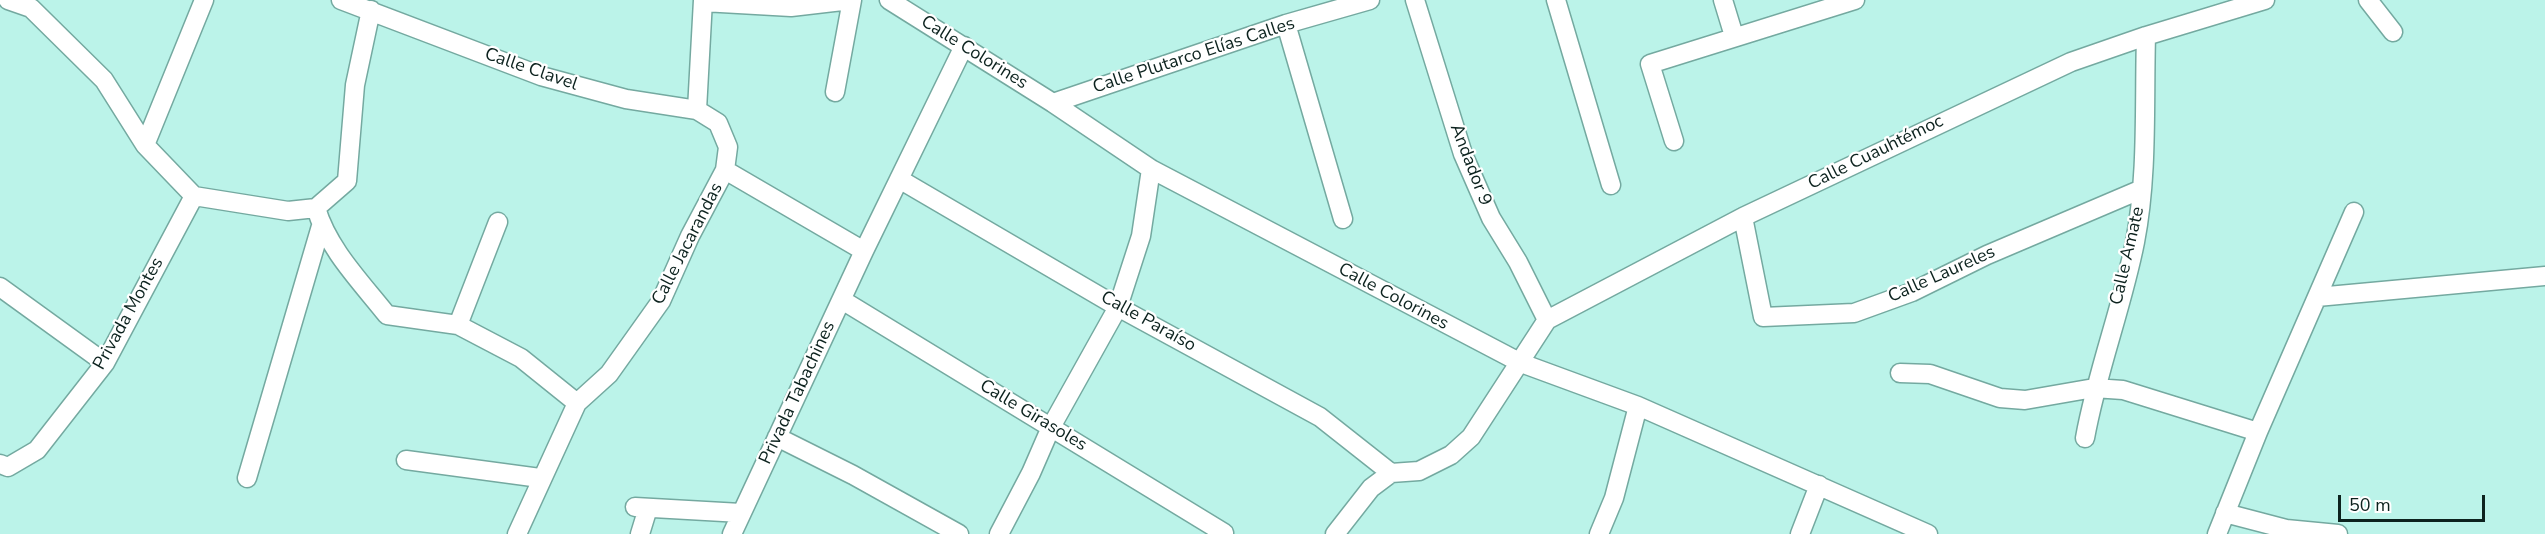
<!DOCTYPE html>
<html>
<head>
<meta charset="utf-8">
<style>
  body { margin:0 }
  #map { position:relative; width:2545px; height:534px; overflow:hidden; background:#bbf3e9; font-family:"Nunito Sans",sans-serif }
  canvas { display:block }
  .scale { position:absolute; left:2338px; top:495px; width:147px; height:27px; box-sizing:border-box; border:3px solid #0c221e; border-top:0; padding-left:8px; font-size:18px; line-height:21px; white-space:nowrap; color:#0c221e; -webkit-text-stroke:4px #fff; paint-order:stroke }
</style>
</head>
<body>
<div id="map">
<canvas width="2545" height="534"></canvas>
<div class="scale">50 m</div>
</div>
<script>
const ctx = document.querySelector('canvas').getContext('2d');
ctx.lineJoin = 'round';
function strokePath(path, color, width, dash) { ctx.strokeStyle = color; ctx.lineWidth = width; ctx.lineCap = dash ? 'butt' : 'round'; ctx.setLineDash(dash || []); ctx.stroke(path); }
function label(font, color, halo, rows, align = 'center') {
  ctx.font = font + ' "Nunito Sans",sans-serif'; ctx.lineWidth = 4.5; ctx.setLineDash([]); ctx.textBaseline = 'middle'; ctx.strokeStyle = halo; ctx.fillStyle = color; for (const [text, x, y, turn = 0] of rows) {
    ctx.save(); ctx.translate(x, y); ctx.rotate((+turn || 0) * Math.PI / 180); ctx.textAlign = isNaN(turn) ? turn : align; if (halo) ctx.strokeText(text, 0, 0); ctx.fillText(text, 0, 0); ctx.restore();
  }
}
const minor = new Path2D(`
  M8,0l23,8 73,72 41,65 49,51 94,15 28,-3
  M341,0l200,76 85,23 71,11 21,13 10,24 -3,23 -35,66 -29,65 -52,73 -32,29 -60,131
  M889,0l164,103 98,66 370,194 117,43 290,128
  M1415,0l48,154 28,64 27,44 29,58
  M1556,0l55,185
  M1723,0l11,36
  M2368,0l25,32
  M703,2l88,5 60,-7
  M1286,24l57,195
  M835,92l17,-92
  M1053,103l233,-79 84,-24
  M697,110l6,-110
  M1674,141l-24,-77 205,-64
  M145,145l59,-145
  M725,170l139,81
  M899,179l219,128 202,110 71,56
  M316,208c12,41 45,74 71,107l71,10 63,33 56,45
  M316,208l31,-27 8,-96 16,-75
  M1743,217l20,100 91,-4 58,-21 75,-37 155,-66
  M0,287l105,76
  M2317,297l228,-21
  M842,300l382,233
  M458,325l40,-103
  M1900,373l30,1 70,24 25,2 69,-12 29,2 135,42
  M777,437l76,38 106,59
  M2085,438c12,-67 37,-130 50,-196 13,-67 9,-138 11,-206
  M406,460l134,18
  M0,464l8,3 29,-17 68,-87 89,-167
  M247,478l74,-252
  M635,507l106,6
  M2225,513l61,16 52,5
  M640,534l8,-26
  M732,534l132,-283 100,-205
  M999,534l32,-61 20,-46 67,-120 23,-71 10,-67
  M1335,534l36,-46 20,-15 28,-2 32,-16 20,-18 76,-117 196,-103 328,-155 75,-26 119,-36
  M1599,534l15,-36 24,-92
  M1800,534l19,-49
  M2217,534l41,-102 96,-220`);
const streetNames = [
  ["Calle Colorines",974,53,32],
  ["Calle Plutarco Elías Calles",1194,56,-18],
  ["Calle Clavel",531,70,19],
  ["Calle Cuauhtémoc",1876,153,-26],
  ["Andador 9",1470,165,69],
  ["Calle Jacarandas",688,244,-63],
  ["Calle Amate",2128,256,-77],
  ["Calle Laureles",1942,275,-24],
  ["Calle Colorines",1393,297,28],
  ["Privada Montes",129,314,-61],
  ["Calle Paraíso",1148,322,29],
  ["Privada Tabachines",798,393,-65],
  ["Calle Girasoles",1033,416,31]
];
strokePath(minor, '#74a9a0', 21);
strokePath(minor, '#fff', 18);
label('18px', '#0c221e', '#fff', streetNames);
</script>
</body>
</html>
